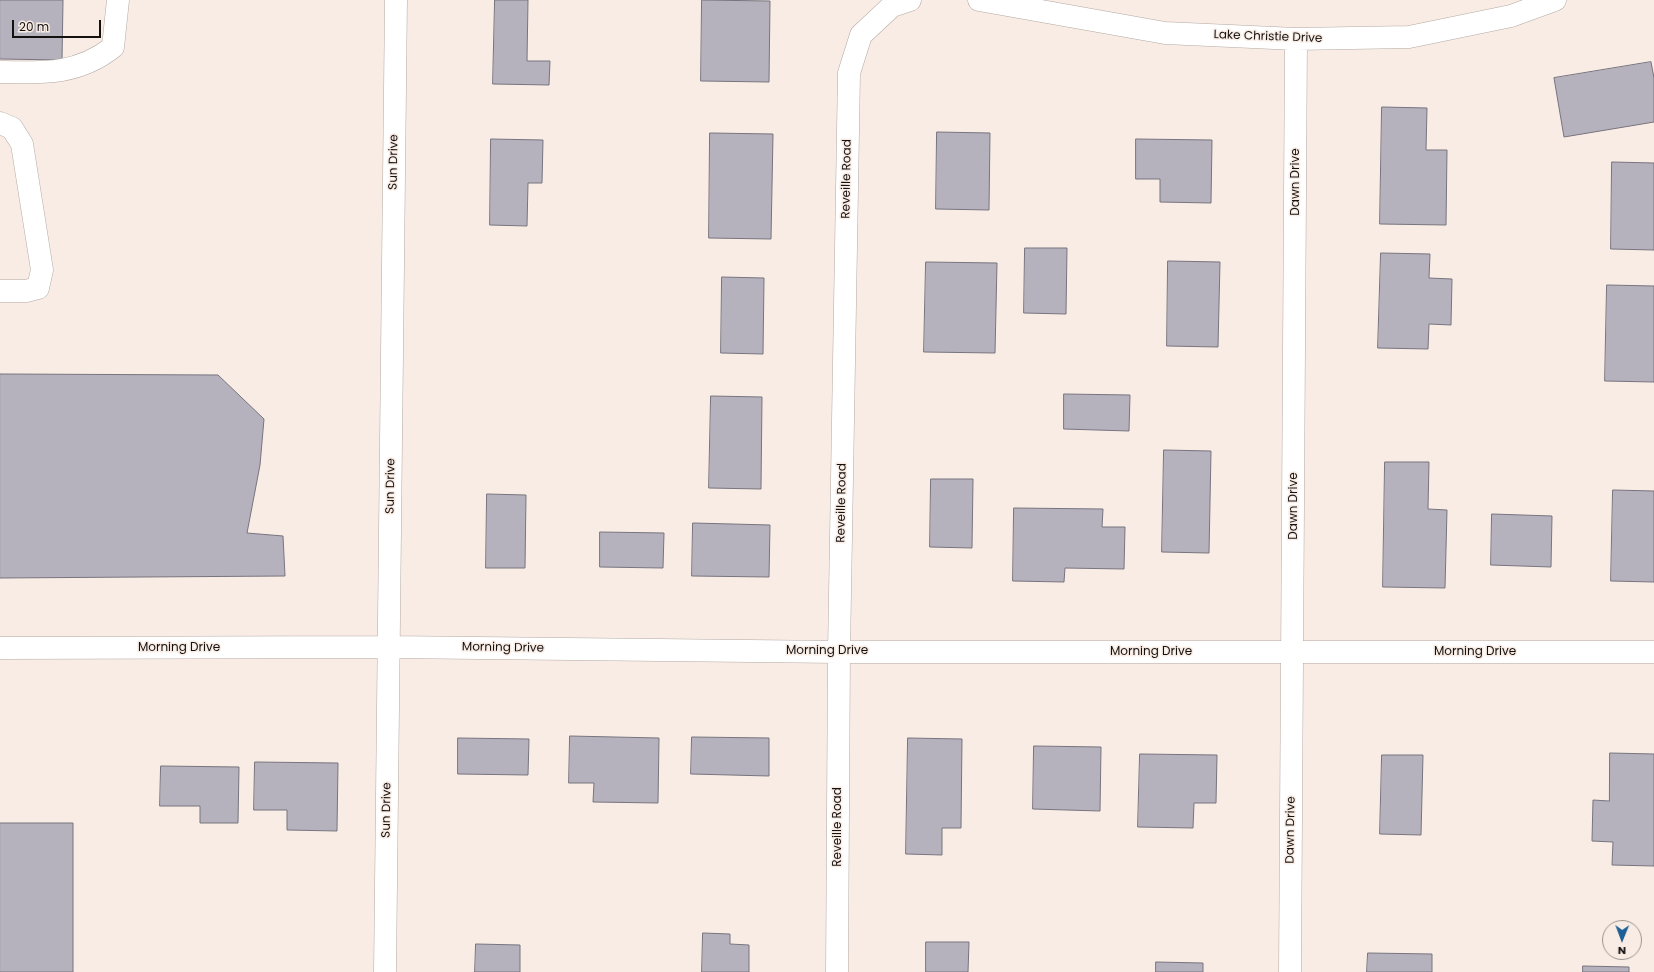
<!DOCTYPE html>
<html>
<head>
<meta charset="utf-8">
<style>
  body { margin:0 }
  #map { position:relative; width:1654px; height:972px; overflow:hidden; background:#f8ece5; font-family:Poppins,sans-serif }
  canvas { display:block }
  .north { position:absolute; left:1602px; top:920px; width:40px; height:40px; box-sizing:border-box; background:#f8ece5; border:1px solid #9d948f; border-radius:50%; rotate:181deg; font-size:11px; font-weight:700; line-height:16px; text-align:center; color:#15110f }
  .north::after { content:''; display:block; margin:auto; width:14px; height:18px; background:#1e6095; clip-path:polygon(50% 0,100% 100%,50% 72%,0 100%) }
  .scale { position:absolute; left:12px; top:20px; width:89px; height:18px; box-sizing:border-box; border:2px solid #15110f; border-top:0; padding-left:5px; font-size:12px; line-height:14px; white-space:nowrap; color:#15110f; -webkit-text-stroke:3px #f8ece5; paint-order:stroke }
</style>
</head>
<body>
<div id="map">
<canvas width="1654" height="972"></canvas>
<div class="north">N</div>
<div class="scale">20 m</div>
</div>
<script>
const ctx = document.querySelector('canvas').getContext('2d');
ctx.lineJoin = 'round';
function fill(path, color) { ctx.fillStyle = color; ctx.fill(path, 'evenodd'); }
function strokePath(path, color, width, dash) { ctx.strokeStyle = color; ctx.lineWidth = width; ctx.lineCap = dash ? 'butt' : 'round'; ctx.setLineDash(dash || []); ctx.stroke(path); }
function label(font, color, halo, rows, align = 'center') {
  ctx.font = font + ' Poppins,sans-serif'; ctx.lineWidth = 3; ctx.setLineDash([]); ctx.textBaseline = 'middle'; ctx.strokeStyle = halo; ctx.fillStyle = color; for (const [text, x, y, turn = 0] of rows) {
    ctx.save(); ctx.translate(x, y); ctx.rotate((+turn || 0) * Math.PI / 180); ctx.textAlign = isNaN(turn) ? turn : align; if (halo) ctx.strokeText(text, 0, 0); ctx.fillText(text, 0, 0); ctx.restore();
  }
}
const building = new Path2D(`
  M0,0h63l-1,60 -62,-1z
  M495,0h33l-1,61h23l-1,24 -56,-1z
  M702,0l68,1 -1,81 -68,-1z
  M1651,62l3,16v44l-90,15 -10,-59z
  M1382,107l45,1 -1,42h21l-1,75 -66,-1z
  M937,132l53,1 -1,77 -53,-1z
  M710,133l63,1 -2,105 -62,-1z
  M491,139l52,1 -1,43h-14l-1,43 -37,-1z
  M1136,139l76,1 -1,63 -51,-1v-23h-24z
  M1612,162l42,1v87l-43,-1z
  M1025,248h42l-1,66 -42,-1z
  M1381,253l49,1 -1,24 23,1 -1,46 -22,-1 -1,25 -50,-1z
  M1168,261l52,1 -2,85 -51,-1z
  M926,262l71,1 -2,90 -71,-1z
  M722,277l42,1 -1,76 -42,-1z
  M1607,285l47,1v96l-49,-1z
  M0,374l218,1 46,44 -4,46 -13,68 36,3 2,40 -285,2z
  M1064,394l66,1 -1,36 -65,-2z
  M711,396l51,1 -1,92 -52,-1z
  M1164,450l47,1 -2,102 -47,-1z
  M1385,462h44l-1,47 19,1 -2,78 -62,-1z
  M931,479h42l-1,69 -42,-1z
  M1613,490l41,1v91l-43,-1z
  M487,494l39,1 -1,73h-39z
  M1014,508l89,1 -1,18h23l-1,42 -59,-1 -1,14 -51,-1z
  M1492,514l60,2 -1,51 -60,-2z
  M693,523l77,2 -1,52 -77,-1z
  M600,532l64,1 -1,35 -63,-1z
  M570,736l89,2 -1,65 -65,-1 1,-19h-25z
  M692,737l77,1v38l-78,-2z
  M458,738l71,1 -1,36 -70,-1z
  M908,738l54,1 -1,89h-19v27l-36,-1z
  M1034,746l67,1 -1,64 -67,-2z
  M1610,753l44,1v112l-42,-1 1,-23 -21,-1 1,-41 16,1z
  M1140,754l77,1 -1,48h-22l-1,25 -55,-1z
  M1382,755h41l-2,80 -41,-1z
  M255,762l83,1 -1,68 -50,-1v-20h-33z
  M161,766l78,1 -1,56h-38v-17h-40z
  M0,823h73v149h-73z
  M703,933l27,1v10l19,1v27h-47z
  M926,942h43l-1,30h-42z
  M476,944l44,1v27h-45z
  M1368,953l64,1v18h-65z
  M1156,962l47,1v9h-47z
  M1583,966l46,1v5h-46z`);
const minor = new Path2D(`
  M979,0l186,33 131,6 113,-2 102,-21 44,-16
  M0,72c42,1 78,3 113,-25l5,-47
  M0,123l12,5 10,16 20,126 -4,18 -12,3h-26
  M0,648l389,-1 450,5h815
  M385,972l11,-972
  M837,972l2,-320 10,-579 12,-38 31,-29 18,-6
  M1290,972l6,-933`);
const streetNames = [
  ["Lake Christie Drive",1268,37,2],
  ["Sun Drive",394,162,-89],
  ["Reveille Road",847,179,-89],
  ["Dawn Drive",1296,182,-90],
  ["Sun Drive",391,486,-89],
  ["Reveille Road",842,503,-89],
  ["Dawn Drive",1294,506,-90],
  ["Morning Drive",179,648],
  ["Morning Drive",503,648,1],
  ["Morning Drive",827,651],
  ["Morning Drive",1151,652],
  ["Morning Drive",1475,652],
  ["Sun Drive",387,810,-89],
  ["Reveille Road",838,827,-90],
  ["Dawn Drive",1291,830,-89]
];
fill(building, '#b6b2bd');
strokePath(building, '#77747e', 1);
strokePath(minor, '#b4a9a3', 23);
strokePath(minor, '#fff', 22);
label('12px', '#15110f', '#f8ece5', streetNames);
</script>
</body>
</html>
